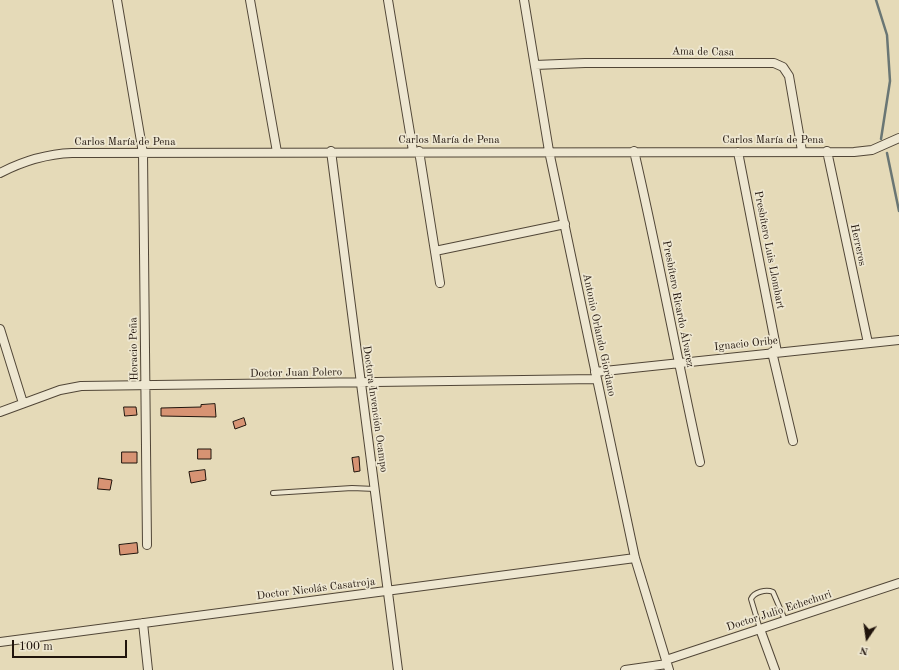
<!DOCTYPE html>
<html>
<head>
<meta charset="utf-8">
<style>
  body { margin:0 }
  #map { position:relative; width:899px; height:670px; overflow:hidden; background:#e5dab8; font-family:"Old Standard TT",serif }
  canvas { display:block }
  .north { position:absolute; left:847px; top:618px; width:40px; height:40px; -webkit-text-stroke:3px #eee7d1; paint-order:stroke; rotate:193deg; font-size:11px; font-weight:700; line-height:16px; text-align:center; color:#20140c }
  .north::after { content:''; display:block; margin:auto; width:14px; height:18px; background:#20140c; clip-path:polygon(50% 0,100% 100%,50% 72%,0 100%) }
  .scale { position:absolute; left:12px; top:640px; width:115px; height:18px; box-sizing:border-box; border:2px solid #20140c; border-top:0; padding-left:5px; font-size:12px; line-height:14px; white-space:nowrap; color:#20140c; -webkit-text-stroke:3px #eee7d1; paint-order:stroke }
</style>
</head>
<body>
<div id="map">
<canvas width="899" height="670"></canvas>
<div class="north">N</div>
<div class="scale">100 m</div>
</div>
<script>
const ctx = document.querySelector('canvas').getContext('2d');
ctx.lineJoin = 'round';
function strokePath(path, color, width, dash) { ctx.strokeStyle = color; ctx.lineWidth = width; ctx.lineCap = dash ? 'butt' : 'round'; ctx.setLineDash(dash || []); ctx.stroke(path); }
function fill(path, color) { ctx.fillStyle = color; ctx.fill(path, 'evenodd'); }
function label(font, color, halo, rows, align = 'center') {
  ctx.font = font + ' "Old Standard TT",serif'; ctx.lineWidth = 3.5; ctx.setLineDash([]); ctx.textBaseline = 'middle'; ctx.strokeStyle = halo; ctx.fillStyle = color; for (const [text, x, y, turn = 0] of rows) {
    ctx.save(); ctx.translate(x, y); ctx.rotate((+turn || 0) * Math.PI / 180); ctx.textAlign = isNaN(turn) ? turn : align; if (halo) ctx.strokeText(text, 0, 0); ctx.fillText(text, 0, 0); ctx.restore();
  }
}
const stream = new Path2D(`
  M876,0l11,35 3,46 -9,58
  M887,153l12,58`);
const building = new Path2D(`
  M215,404l1,13 -55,-1v-8l40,-1v-2z
  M124,407h12l1,8 -12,1z
  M244,418l2,7 -11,4 -2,-7z
  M198,449h13v10h-13z
  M122,452h15v11h-15z
  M359,457l1,14 -6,1 -2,-14z
  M205,470l1,10 -15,3 -2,-11z
  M99,478l13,2 -2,10 -12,-1z
  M137,543l1,10 -18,2 -1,-10z`);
const service = new Path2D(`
  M273,493l79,-5 23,1
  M760,629l-9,-30c3,-7 15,-10 22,-7l12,28`);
const minor = new Path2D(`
  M117,0l26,153 4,392
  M250,0l27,152
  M388,0l25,151
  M524,0l25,151 48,228 38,179 34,112
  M535,65l50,-2h189l9,4 6,9 13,75
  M331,151l67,519
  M419,151l21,132
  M634,151c24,103 43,207 66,311
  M827,151l41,192
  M738,152l39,200
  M0,173c23,-12 46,-19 72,-20l782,-1 18,-2 27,-12
  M435,251l130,-27
  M0,329l23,74
  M772,352l21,89
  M595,372l304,-32
  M0,412l60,-22 21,-4 516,-7
  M143,623l5,47
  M760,629l15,41
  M0,642l635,-84
  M666,660l233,-77
  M625,670l42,-6`);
const streetNames = [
  ["Ama de Casa",703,52,1],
  ["Carlos María de Pena",449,140],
  ["Carlos María de Pena",773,140],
  ["Carlos María de Pena",125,142],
  ["Herreros",858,245,78],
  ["Presbítero Luis Llombart",769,250,79],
  ["Presbítero Ricardo Álvarez",678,304,79],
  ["Antonio Orlando Giordano",599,335,78],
  ["Ignacio Oribe",746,344,-6],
  ["Horacio Peña",134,349,-91],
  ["Doctor Juan Polero",296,373,-1],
  ["Doctora Invención Ocampo",375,409,82],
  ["Doctor Nicolás Casatroja",316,589,-7],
  ["Doctor Julio Echechuri",779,611,-18]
];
strokePath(stream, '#6a7674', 2.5);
fill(building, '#d79373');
strokePath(building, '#20140c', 1);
strokePath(service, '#514637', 6);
strokePath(minor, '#514637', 10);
strokePath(service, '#eee7d1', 4);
strokePath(minor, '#eee7d1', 8);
label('11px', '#20140c', '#eee7d1', streetNames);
</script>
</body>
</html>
